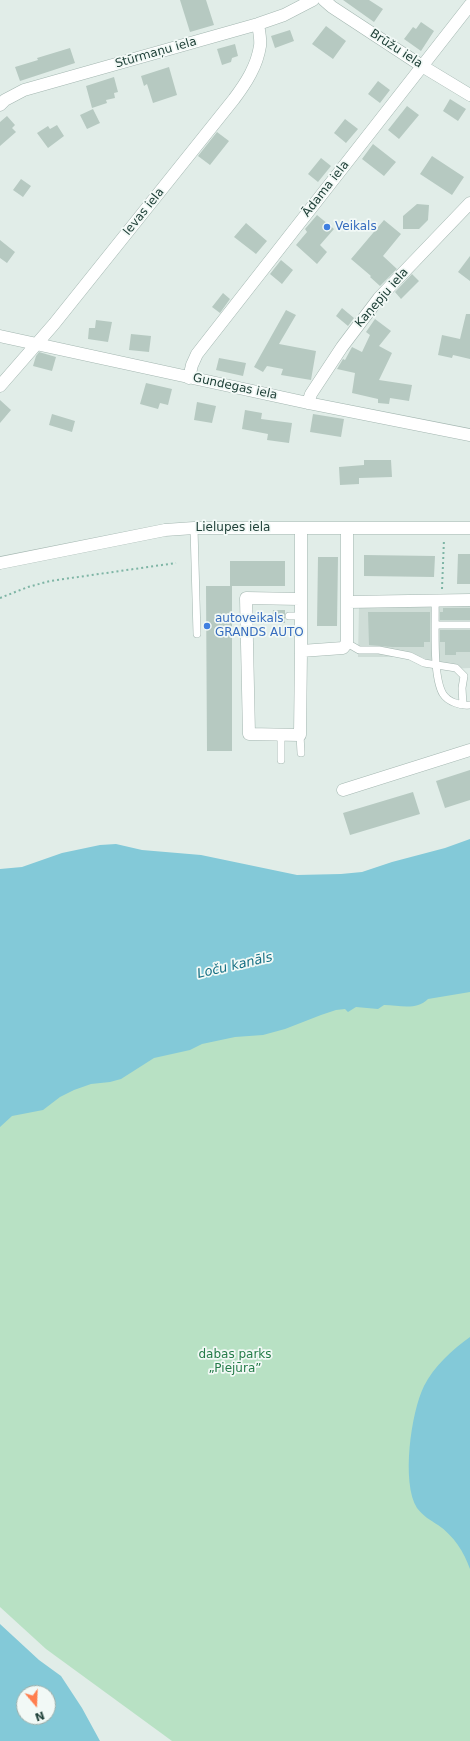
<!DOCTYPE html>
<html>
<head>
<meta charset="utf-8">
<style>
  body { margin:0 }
  #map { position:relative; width:470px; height:1741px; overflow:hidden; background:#e1ede8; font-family:"DejaVu Sans",sans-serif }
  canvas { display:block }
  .north { position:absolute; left:16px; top:1685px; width:40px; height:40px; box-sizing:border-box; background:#f2f9f6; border:1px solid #9eafaa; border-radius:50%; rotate:161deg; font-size:11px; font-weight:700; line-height:16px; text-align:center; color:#1f4038 }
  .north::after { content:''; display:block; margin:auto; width:14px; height:18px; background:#ff7e4e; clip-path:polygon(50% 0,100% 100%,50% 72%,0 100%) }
</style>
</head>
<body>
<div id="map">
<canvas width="470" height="1741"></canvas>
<div class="north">N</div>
</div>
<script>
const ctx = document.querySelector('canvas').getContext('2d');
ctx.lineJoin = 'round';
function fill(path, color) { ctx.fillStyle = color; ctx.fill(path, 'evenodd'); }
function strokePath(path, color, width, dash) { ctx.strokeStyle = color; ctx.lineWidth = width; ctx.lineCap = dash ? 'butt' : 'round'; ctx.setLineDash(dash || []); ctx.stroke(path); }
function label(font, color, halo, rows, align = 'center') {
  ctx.font = font + ' "DejaVu Sans",sans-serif'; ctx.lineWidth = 3.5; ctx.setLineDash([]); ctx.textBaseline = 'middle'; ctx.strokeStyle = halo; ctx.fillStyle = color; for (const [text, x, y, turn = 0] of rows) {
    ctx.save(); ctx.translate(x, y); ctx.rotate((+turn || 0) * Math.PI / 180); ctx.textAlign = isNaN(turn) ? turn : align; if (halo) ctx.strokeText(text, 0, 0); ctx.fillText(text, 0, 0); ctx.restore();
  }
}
const built = new Path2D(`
  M470,603v65l-22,1 -27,-12h-63l1,-52z`);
const green = new Path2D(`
  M470,983v758h-298l-126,-92 -46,-42v-490l151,-71 126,-33z`);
const water = new Path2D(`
  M470,839v153l-42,7c-12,12 -29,6 -44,6l-6,4 -22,-2 -8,5 -3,-3 -9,1 -15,5 -36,14 -22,6 -28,2 -33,7 -12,6 -36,8 -33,21 -11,3 -19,2 -17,6 -14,7 -17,13 -31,6 -12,11v-258l22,-2 40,-14 38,-8 16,-1 26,6 59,5 96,20 44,-1 21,-2 30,-10 53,-14z
  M470,1337v232c-6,-17 -16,-33 -32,-44 -8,-5 -15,-9 -21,-17 -16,-25 -6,-96 7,-122 10,-20 28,-36 46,-49z
  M0,1624l39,36 22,16 21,32 18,33h-100zM24,1693h24v24h-24z`);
const building = new Path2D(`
  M180,0h26l8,25 -24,7z
  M343,0h26l14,9 -9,13z
  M421,22l13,9 -13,20 -17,-12 9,-12 3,2z
  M326,26l20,15 -13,18 -21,-15z
  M290,30l4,11 -19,7 -4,-12z
  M235,44l3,12 -6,2 -1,4 -9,3 -5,-16z
  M70,48l5,15 -55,18 -5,-14 23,-7 -1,-2z
  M169,67l8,28 -24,8 -6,-19 -3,2 -3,-10z
  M114,77l4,15 -4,1 1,5 -9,2 1,3 -15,5 -6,-22z
  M378,81l12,9 -10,13 -12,-9z
  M450,99l16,10 -8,12 -15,-10z
  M407,106l12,9 -20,24 -11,-9z
  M93,109l7,14 -13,6 -7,-14z
  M7,116l8,9 -3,3 4,4 -16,14v-24z
  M345,119l13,10 -12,14 -12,-10z
  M57,125l7,11 -16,12 -11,-15 11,-7 2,3z
  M217,132l12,9 -19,24 -12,-9z
  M373,144l23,18 -12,14 -22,-17z
  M432,156l32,21 -12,18 -32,-21z
  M321,158l10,8 -13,16 -10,-8z
  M21,179l10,7 -8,11 -10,-7z
  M417,204l12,1 -1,15 -9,9h-16v-13z
  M317,215l17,14 -14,16 7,7 -10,12 -21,-19 11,-13 -2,-3z
  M384,220l17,14 -18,22 14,13 -17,17 -10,-9 1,-1 -20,-17z
  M246,223l21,18 -11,13 -22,-17z
  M0,240l15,12 -8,11 -7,-5z
  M470,256v25l-12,-9z
  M281,260l12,10 -11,14 -12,-10z
  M412,274l7,7 -18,18 -6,-7z
  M223,293l7,6 -10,14 -8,-6z
  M342,308l12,10 -6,8 -12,-10z
  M286,310l10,5 -17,29 37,7 -5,29 -30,-5 2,-6 -16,-3 -4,6 -9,-5z
  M466,314h4v45l-17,-4 -1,3 -14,-3 4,-20 18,4z
  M375,319l16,12 -12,15 13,7 -13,27 33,5 -3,16 -19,-3 -1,6 -11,-1v-4l-26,-6 3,-20 -18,-4 6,-10 2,1 7,-13 10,5 8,-17 -4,-3z
  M96,320l16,2 -4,20 -20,-3 1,-11h6z
  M131,334l20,2 -2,16 -20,-2z
  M39,352l17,5 -4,14 -19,-5 3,-10z
  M219,358l27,5 -3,13 -27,-6z
  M146,383l26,6 -4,16 -8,-2 -2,6 -18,-5z
  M0,400l11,10 -11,13z
  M197,402l19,4 -4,17 -18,-3z
  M245,410l17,3 -1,6 31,4 -3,20 -22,-3 1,-6 -26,-5z
  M52,414l23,7 -3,11 -23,-7z
  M313,414l31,5 -3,18 -31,-5z
  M364,460h27l1,17 -33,1v6l-19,1 -1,-18 25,-2z
  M458,554h12v30h-13z
  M364,555l71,1 -1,21 -70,-1z
  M318,557h20l-1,69h-20z
  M230,561h55v25h-55z
  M206,586h26v165h-25z
  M443,608h27v12h-30v-8h3z
  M273,610h12v13h-13z
  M368,612h62v30h-6v5h-32l-23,-2z
  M440,630h30v22h-14v3h-11v-13h-5z
  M470,770v30l-25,8 -9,-27z
  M413,792l7,22 -70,21 -7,-22z`);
const path = new Path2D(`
  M442,589l2,-50
  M0,598l28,-11 22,-6 126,-18`);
const lane = new Path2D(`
  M194,528l3,106
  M435,600c1,22 -3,76 8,94 5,8 18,12 27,11
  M289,616h11
  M436,625h34
  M347,643l12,7h20l31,6 14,7 32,5 8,8 -2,12 1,17
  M300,735l1,18
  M281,760v-25`);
const street = new Path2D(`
  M324,0l8,7 90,59 48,29
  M0,105l5,-5 19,-10 234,-66 26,-9 29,-15
  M0,336l308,67 162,32
  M189,378l3,-13 5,-11 273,-349
  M0,386l54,-62 180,-225c12,-16 23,-33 26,-53 1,-7 -1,-15 -2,-22
  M308,403l3,-9 31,-47 37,-49 91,-95
  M301,528v123
  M0,563l165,-33 29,-2h276
  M300,599l-54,-1 3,136 51,1 1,-84 42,-3 4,-5v-115
  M348,602l122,-2
  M343,790l127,-40`);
const markers = [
  [327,227,4,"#3f7fe0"],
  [207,626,4,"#3f7fe0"]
];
const streetNames = [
  ["Brūžu iela",396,49,33],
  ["Stūrmaņu iela",156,53,-16],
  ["Ādama iela",326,189,-52],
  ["Ievas iela",144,212,-51],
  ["Kaņepju iela",382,298,-49],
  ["Gundegas iela",235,387,12],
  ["Lielupes iela",233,528]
];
const shopNames = [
  ["Veikals",335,227],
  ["autoveikals",215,619],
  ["GRANDS AUTO",215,633]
];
const parkNames = [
  ["dabas parks",235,1355],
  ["„Piejūra”",235,1369]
];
const waterNames = [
  ["Loču kanāls",235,966,-13]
];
fill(built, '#cfddd7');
fill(green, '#b8e1c4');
fill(water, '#83c9d8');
fill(building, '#b6c9c1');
strokePath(lane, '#a3b6b0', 8);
strokePath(street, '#a3b6b0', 13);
strokePath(path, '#7eb5a5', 2, [2, 3]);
strokePath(lane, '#fff', 7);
strokePath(street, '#fff', 12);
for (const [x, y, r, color] of markers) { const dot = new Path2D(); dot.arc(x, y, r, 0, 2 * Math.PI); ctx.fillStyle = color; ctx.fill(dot); strokePath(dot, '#f2f9f6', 1.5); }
label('12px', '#1f4038', '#f2f9f6', streetNames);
label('12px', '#366cbe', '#f2f9f6', shopNames, 'left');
label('12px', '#257c49', '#f2f9f6', parkNames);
label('italic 13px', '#136e83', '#f2f9f6', waterNames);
</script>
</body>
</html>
